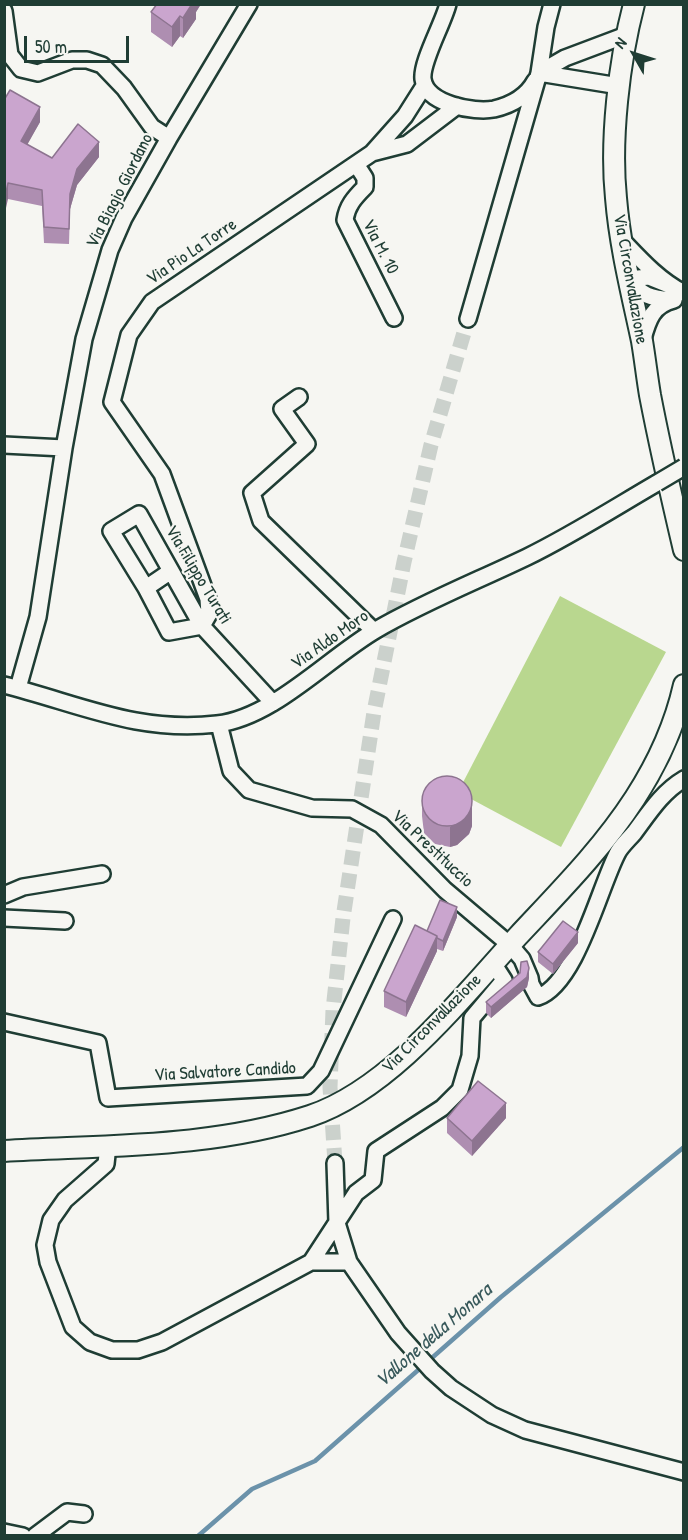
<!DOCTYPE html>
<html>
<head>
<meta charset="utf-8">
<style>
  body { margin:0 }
  #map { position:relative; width:688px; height:1540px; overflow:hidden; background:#f6f6f2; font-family:"Patrick Hand",sans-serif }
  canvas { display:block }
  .frame { position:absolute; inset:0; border:6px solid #1f3d34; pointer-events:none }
  .north { position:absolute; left:604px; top:24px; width:60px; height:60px; -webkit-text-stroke:4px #f6f6f2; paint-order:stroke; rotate:309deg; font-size:16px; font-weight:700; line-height:24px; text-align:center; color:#1f3d34 }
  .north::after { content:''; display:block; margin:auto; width:21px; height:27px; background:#1f3d34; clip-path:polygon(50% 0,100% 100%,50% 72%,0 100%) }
  .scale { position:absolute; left:24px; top:36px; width:105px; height:27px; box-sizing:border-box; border:3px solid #1f3d34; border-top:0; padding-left:8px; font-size:18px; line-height:21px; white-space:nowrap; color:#1f3d34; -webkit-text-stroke:4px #f6f6f2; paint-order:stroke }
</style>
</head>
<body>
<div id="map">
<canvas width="688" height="1540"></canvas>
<div class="frame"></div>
<div class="north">N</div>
<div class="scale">50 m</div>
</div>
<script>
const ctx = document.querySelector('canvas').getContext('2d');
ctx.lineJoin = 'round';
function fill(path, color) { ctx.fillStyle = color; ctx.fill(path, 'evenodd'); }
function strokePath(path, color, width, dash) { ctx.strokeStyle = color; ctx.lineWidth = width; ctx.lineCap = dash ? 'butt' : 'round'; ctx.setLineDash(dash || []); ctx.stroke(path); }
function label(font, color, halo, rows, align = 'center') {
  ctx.font = font + ' "Patrick Hand",sans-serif'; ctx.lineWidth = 4.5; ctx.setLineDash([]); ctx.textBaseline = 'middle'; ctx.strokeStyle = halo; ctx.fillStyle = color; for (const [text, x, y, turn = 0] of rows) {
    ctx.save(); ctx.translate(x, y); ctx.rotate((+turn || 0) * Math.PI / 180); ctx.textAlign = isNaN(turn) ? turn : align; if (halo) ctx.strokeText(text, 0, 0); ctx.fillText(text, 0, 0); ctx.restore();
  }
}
const green = new Path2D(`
  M560,596l106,56 -105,195 -103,-55z`);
const stream = new Path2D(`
  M198,1536l54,-47 63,-28 186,-164 183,-150`);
const minorTunnel = new Path2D(`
  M335,1163l-5,-76 3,-77 10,-92 31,-206 30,-150 27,-117 37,-126`);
const minor = new Path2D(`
  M448,4c-5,20 -27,58 -25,75 3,25 51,34 71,30 17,-4 33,-13 41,-28
  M4,11l6,44 11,14 17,4 34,-13h15l15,5 22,23 28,39 17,11
  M539,73l26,-15 61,-23
  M539,73l80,13
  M372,153l35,-9 50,-38
  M356,164l9,14v9c-11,11 -18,19 -20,33l49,98
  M622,240c19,20 37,40 62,53
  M669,285l-20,-8 -21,2c15,17 21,19 44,21
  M468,319l71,-246 7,-46 6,-23
  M643,339c5,-19 10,-34 31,-39
  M299,397l-17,12 25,35 -55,49 9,28 113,110
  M4,445l60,3
  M146,588l25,-17
  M4,685c76,19 132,48 213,39 56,-6 111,-66 159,-94 48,-28 101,-49 151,-73 45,-22 87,-49 130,-74
  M18,688l20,-71 26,-169 20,-109 26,-89 14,-32 45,-80 80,-134
  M273,703l-71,-77 -63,-112 -28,17 35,57 23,44 33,-6 7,-12 -1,-15 -46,-125 -50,-72 17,-67 23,-33 220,-149 33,-37 19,-30
  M219,724l12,47 18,19 63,18 40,1 29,16 64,65 65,55 12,14 8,19 1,6 7,13c38,-13 61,-108 79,-143 3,-7 11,-14 17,-21 15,-20 28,-41 50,-54
  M4,895l19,-8 79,-13
  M4,918l61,3
  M4,1022l94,21 10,55 199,-12 14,-15 72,-152
  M108,1145l-2,19 -41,36 -14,20 -6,25 3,17 25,65 17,15 22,8h26l24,-8 149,-80h38
  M335,1163l2,60 12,39 49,71 34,38 19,17 41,27 33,15 159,42
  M311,1262l45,-69 17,-13 3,-29 66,-43 18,-18 10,-34 2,-38 32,-38 -11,-17
  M4,1532l19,4
  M35,1536l32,-24 17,2`);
const major = new Path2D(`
  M634,4c-15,57 -24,136 -18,194 4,49 16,96 26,143 3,18 5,36 8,54 10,52 22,104 34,155
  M4,1151c103,-6 208,-3 306,-35 81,-27 152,-119 208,-180 41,-44 84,-87 117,-138 22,-34 40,-73 49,-113`);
const minorBridge = new Path2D(`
  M657,483l27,-16`);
const wall = new Path2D(`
  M157,4h44l-5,8v7l-13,19 -3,-2 -8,11 -21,-15v-20z
  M4,100l36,22 -13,22 25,14 47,-1 -22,28 -7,24 -1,35 -25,-1 -2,-37 -34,-7z
  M422,796l50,30 -3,8 -12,11 -7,2 -15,-3 -11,-11 -2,-17z
  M457,917l-14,34 -6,-2v2l-31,66 -22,-10v-16l43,-60z
  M578,943l-25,31 -15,-12v-10z
  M529,978l-2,9 -36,31 -5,-5v-11z
  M447,1118h59l-34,38 -25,-23z`);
const shadedWall = new Path2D(`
  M192,4h9l-5,8v7l-13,19v-20z
  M180,16v20l-8,11v-20z
  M40,107v15l-19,34v-15z
  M99,142v15l-22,28 -7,24v-15l7,-25z
  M8,183v16l-4,18v-15z
  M472,806v20l-3,8 -12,11 -7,2v-20z
  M457,907v10l-14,34v-10z
  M578,932v11l-25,31v-10z
  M437,936v15l-31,66v-15z
  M529,968v10l-2,9 -36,31v-11z
  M506,1103v15l-34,38v-15z`);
const building = new Path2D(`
  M157,4h35l-9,14 -3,-2 -8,11 -21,-15z
  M10,90l30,17 -19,34 31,17 26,-34 21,18 -22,27 -7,25 -1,35 -25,-2 -2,-37 -34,-7 -4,19v-102z
  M422 801a25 25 0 1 1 50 0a25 25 0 1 1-50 0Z
  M440,900l17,7 -14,34 -6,-3v-2l-10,-5z
  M563,921l15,11 -25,32 -15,-12z
  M415,925l22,11 -31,66 -22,-11z
  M527,961l2,7 -2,9 -36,30 -5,-5 34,-29 1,-11z
  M478,1081l28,22 -34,38 -25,-23z`);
const streetNames = [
  ["Via Biagio Giordano",120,191,-63],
  ["Via M. 10",380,247,63],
  ["Via Pio La Torre",192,252,-34],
  ["Via Circonvallazione",630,279,80],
  ["Via Filippo Turati",198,575,59],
  ["Via Aldo Moro",330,640,-35],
  ["Via Prestituccio",432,849,43],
  ["Via Circonvallazione",432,1024,-45],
  ["Via Salvatore Candido",225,1072,-3]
];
const waterNames = [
  ["Vallone della Monara",434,1336,-41]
];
fill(green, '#b9d78f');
strokePath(stream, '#6b92aa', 4.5);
strokePath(minorTunnel, '#cbd1cc', 15, [15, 8]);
strokePath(minor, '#1f3d34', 20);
strokePath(major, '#1f3d34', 24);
strokePath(minor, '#f6f6f2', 15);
strokePath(major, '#f6f6f2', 20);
strokePath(minorBridge, '#1f3d34', 20, []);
strokePath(minorBridge, '#f6f6f2', 15);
fill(wall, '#ae8eb1');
fill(shadedWall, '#8d7490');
fill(building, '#caa5ce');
strokePath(building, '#8d7490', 1.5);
label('18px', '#1f3d34', '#f6f6f2', streetNames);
label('italic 20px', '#38595b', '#f6f6f2', waterNames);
</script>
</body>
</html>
